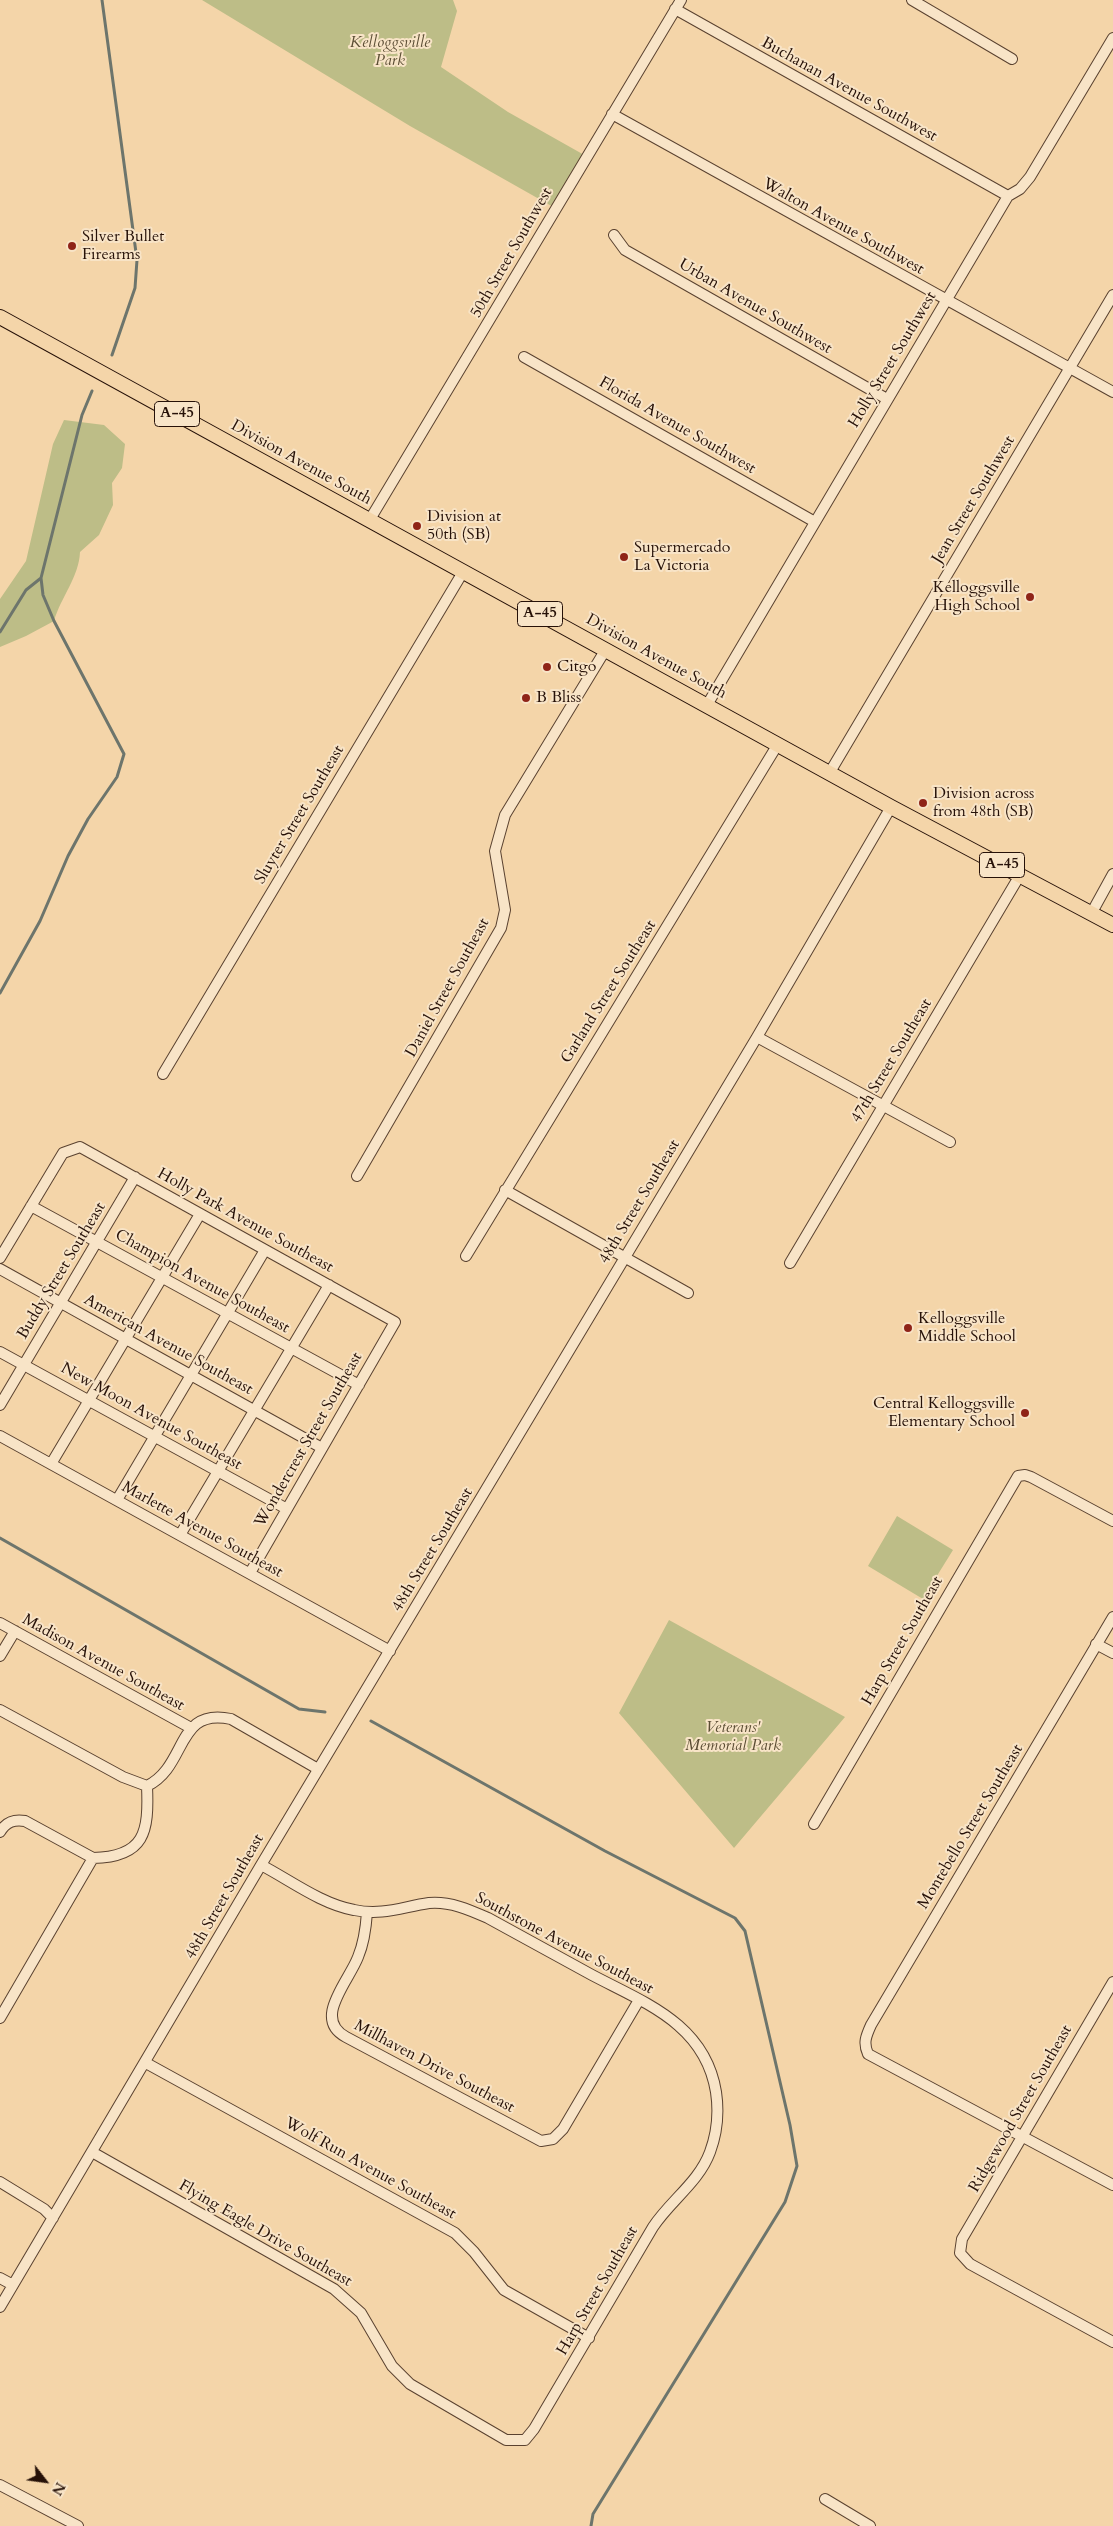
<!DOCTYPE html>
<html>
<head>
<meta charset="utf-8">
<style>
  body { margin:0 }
  #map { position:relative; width:1113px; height:2526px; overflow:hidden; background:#f4d5a9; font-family:Cardo,serif }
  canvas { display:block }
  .north { position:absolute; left:20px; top:2456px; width:50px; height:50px; -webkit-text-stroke:4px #f8e4c7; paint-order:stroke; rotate:120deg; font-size:14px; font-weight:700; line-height:20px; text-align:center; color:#261108 }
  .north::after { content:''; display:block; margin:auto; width:18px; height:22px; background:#261108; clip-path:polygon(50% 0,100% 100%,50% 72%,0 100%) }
</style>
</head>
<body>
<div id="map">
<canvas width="1113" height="2526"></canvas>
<div class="north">N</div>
</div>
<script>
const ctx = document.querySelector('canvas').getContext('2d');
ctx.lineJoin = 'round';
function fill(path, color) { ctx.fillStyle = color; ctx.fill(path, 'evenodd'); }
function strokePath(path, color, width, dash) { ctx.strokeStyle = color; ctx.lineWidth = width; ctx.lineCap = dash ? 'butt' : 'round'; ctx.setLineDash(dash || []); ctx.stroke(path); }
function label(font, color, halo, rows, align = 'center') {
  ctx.font = font + ' Cardo,serif'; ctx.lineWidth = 4; ctx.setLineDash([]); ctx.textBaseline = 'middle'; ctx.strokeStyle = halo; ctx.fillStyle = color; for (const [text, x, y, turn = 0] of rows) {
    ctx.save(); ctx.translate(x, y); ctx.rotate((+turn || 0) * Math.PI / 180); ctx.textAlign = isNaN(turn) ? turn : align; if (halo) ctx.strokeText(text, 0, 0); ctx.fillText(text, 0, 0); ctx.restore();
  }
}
const green = new Path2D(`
  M202,0h251l4,11 -16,56 67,45 78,44 -31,52 -145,-82z
  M64,420l40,5 21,19 -3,24 -10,15 1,22 -14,30 -19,17c-1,25 -19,45 -26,69l-28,15 -26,11v3v-51l26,-38 27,-117z
  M897,1516l56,34 -18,29 5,4 -12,19 -60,-36z
  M669,1620l176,97 -111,131 -115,-135z`);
const stream = new Path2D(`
  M102,0l35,260 -2,28 -23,67
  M0,632l26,-42 15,-12
  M0,993l40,-72 28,-65 20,-37 29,-42 7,-23 -70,-133 -11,-26 -2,-17 41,-163 10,-24
  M0,1538l299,171 26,3
  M371,1721l234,130 130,67 10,13 45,194 7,41 -12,36 -192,312 -2,12`);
const minor = new Path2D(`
  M912,0l100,59
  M675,9l333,187
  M612,114l501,278
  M614,235l11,15 262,149
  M524,357l291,165
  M369,521l312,-521
  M707,705l301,-509 12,-7 10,-12 83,-139
  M830,772l283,-477
  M1091,914l22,-40
  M757,1037l193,105
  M163,1074l300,-502
  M357,1176l144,-248 4,-18 -10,-59 10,-36 101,-166
  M505,1190l183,103
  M31,1206l328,179
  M466,1256l312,-512
  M0,1258l63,-105 17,-6 315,175 -145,251
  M790,1263l230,-388
  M0,1269l322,179
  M0,1352l287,157
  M0,1405l135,-228
  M0,1436l390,215
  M51,1464l149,-250
  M117,1500l148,-250
  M180,1535l149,-250
  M1113,1617l-242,408c-5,11 -8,18 -3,29l245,131
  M0,1623l191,105
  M1096,1644l17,9
  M0,1656l15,-25
  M0,1710l123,67 24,9
  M814,1824l204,-348 7,-1 6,2 82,44
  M0,1832c6,-10 14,-13 25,-11l68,37
  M367,1912c-1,15 -3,31 -9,45 -9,24 -46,62 -12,80l195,104 12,-2 10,-10 76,-129
  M1113,1982l-151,257 -2,14 10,11 143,78
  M0,2018l93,-160c52,-1 56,-26 54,-72 41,-20 28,-79 84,-67l87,50
  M146,2063l309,170 19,19 30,38 85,48
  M92,2152l242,137 27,24 31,53 18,18 96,56h19l9,-11 119,-202c17,-26 46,-45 57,-75 7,-19 9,-40 6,-60 -11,-68 -71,-89 -124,-117 -35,-19 -69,-38 -104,-57 -18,-8 -38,-17 -59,-15 -27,4 -47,13 -75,7 -33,-6 -64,-30 -93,-45
  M0,2182l44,27 9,9
  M0,2278l13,7
  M0,2307l261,-442 496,-828 134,-230
  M0,2485l78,41
  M825,2499l45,27`);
const major = new Path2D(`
  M0,317l891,490 222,118`);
const markers = [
  [72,246,5,"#8f2418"],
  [417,526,5,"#8f2418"],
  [624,557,5,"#8f2418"],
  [1030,597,5,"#8f2418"],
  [547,667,5,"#8f2418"],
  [526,698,5,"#8f2418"],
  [923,803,5,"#8f2418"],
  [908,1328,5,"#8f2418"],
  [1025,1413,5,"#8f2418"]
];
const shields = [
  [177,414,45],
  [540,614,45],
  [1002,865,45]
];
const shieldNames = [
  ["A-45",177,414],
  ["A-45",540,614],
  ["A-45",1002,865]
];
const parkNames = [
  ["Kelloggsville",390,43],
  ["Park",390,61],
  ["Veterans'",733,1728],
  ["Memorial Park",733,1746]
];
const streetNames = [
  ["Buchanan Avenue Southwest",849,90,29],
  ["Walton Avenue Southwest",843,227,29],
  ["50th Street Southwest",512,253,-60],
  ["Urban Avenue Southwest",755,307,30],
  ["Holly Street Southwest",893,360,-59],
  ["Florida Avenue Southwest",677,426,30],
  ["Division Avenue South",301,463,29],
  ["Jean Street Southwest",974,500,-59],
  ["Division Avenue South",656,657,29],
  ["Sluyter Street Southeast",300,815,-59],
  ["Daniel Street Southeast",448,988,-61],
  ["Garland Street Southeast",609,992,-58],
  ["47th Street Southeast",892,1061,-59],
  ["48th Street Southeast",640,1202,-59],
  ["Holly Park Avenue Southeast",245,1221,29],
  ["Buddy Street Southeast",62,1271,-59],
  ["Champion Avenue Southeast",202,1282,29],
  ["American Avenue Southeast",168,1345,29],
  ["New Moon Avenue Southeast",151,1417,29],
  ["Wondercrest Street Southeast",309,1440,-60],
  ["Marlette Avenue Southeast",202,1530,29],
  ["48th Street Southeast",433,1550,-59],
  ["Harp Street Southeast",903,1641,-60],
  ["Madison Avenue Southeast",103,1663,29],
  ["Montebello Street Southeast",971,1827,-59],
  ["48th Street Southeast",225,1897,-60],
  ["Southstone Avenue Southeast",564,1944,28],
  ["Millhaven Drive Southeast",434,2067,28],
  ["Ridgewood Street Southeast",1021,2109,-60],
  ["Wolf Run Avenue Southeast",370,2169,29],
  ["Flying Eagle Drive Southeast",265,2234,30],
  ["Harp Street Southeast",598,2291,-60]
];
const poiNames = [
  ["Silver Bullet",82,237],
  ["Firearms",82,255],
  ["Division at",427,517],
  ["50th (SB)",427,535],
  ["Supermercado",634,548],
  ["La Victoria",634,566],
  ["Kelloggsville",1020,588,"right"],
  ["High School",1020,606,"right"],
  ["Citgo",557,667],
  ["B Bliss",536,698],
  ["Division across",933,794],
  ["from 48th (SB)",933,812],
  ["Kelloggsville",918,1319],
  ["Middle School",918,1337],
  ["Central Kelloggsville",1015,1404,"right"],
  ["Elementary School",1015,1422,"right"]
];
fill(green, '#bdbd87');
strokePath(stream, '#6d756c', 3);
strokePath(minor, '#5a4230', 12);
strokePath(major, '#261108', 16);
strokePath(minor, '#f8e4c7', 10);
strokePath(major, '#f4d5a9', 14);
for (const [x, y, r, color] of markers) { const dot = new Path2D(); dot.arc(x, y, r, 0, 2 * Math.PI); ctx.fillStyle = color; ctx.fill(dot); strokePath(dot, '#f8e4c7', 2); }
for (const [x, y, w] of shields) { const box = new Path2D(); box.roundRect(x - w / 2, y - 12.5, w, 25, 4); ctx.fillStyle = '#f8e4c7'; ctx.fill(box); strokePath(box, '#261108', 1); }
label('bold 15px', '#261108', null, shieldNames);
label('italic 16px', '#5b4d34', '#f8e4c7', parkNames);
label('16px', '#261108', '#f8e4c7', streetNames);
label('16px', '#261108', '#f8e4c7', poiNames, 'left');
</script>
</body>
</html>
